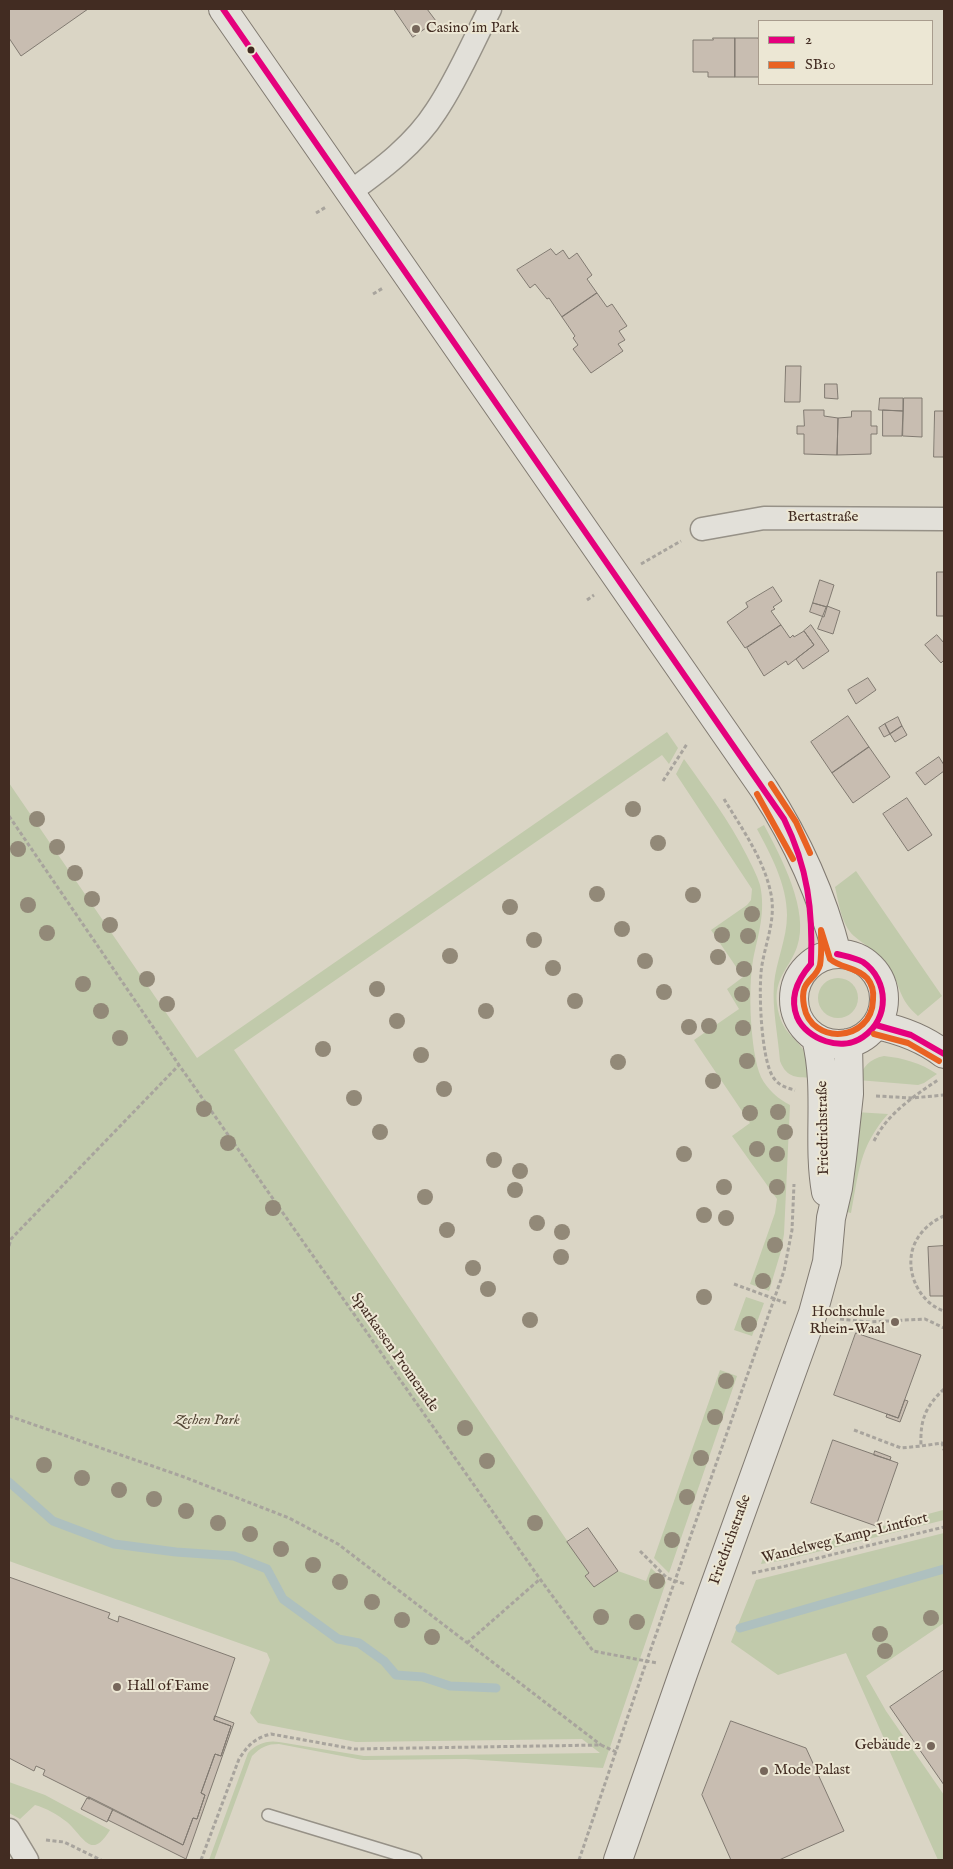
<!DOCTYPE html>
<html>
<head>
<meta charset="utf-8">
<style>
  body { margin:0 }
  #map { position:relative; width:953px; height:1869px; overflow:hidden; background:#dad5c5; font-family:"IM FELL English",serif }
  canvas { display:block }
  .frame { position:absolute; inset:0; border:10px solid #422c22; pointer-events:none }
  .legend { position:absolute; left:758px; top:20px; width:175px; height:65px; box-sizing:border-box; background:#ece7d4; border:1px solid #a89c8d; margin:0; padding:6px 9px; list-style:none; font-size:15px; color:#422c22 }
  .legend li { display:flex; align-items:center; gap:10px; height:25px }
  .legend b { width:25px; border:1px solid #a89c8d }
</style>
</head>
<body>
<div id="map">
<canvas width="953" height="1869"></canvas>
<div class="frame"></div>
<ul class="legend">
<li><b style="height:6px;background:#e5007d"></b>2</li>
<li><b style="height:6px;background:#e96222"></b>SB10</li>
</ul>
</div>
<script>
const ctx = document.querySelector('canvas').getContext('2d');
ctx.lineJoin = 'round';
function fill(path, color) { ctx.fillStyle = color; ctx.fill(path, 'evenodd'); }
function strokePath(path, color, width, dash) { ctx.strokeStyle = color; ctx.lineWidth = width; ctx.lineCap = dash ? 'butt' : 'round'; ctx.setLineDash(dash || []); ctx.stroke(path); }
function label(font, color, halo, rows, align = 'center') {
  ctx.font = font + ' "IM FELL English",serif'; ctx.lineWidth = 4; ctx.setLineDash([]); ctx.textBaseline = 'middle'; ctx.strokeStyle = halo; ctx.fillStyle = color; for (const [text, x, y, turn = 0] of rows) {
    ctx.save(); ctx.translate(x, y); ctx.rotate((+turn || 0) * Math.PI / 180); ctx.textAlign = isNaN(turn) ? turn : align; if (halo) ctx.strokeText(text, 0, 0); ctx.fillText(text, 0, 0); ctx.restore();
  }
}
const green = new Path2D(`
  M667,732l11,16 -9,16 -7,-9 -428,295 355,523 -3,3 8,11 24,-16 28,10 5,-13 15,14 -63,186 -137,-9 -103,1 -84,-16c-12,0 -18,3 -27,12l-38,104h-5l39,-107c8,-9 19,-13 31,-11l85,14 236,-3 -18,-14 -226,3 -98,-19 -8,-10 20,-53 -3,-7 -258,-92v-778l188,275z
  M684,759c22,31 45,61 62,95 5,10 11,21 14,31 6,27 -2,50 -7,75 -5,27 -3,92 8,117 6,12 17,22 29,28l-6,129 -3,17 -12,40 -19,-7 25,-71 2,-14 -45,-63 18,-13 -56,-83 45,-31 -12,-20 16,-12 -32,-47 36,-25 4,-5 1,-11 -76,-115z
  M764,825c17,32 46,86 33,122 -8,22 -23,31 -20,57 4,32 21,32 32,55 3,6 4,13 6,19 -18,-1 -28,1 -35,-17 -2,-26 -8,-52 -6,-77 2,-23 13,-45 13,-69 0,-30 -16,-60 -30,-86z
  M856,871l86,125 -24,20c-20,-17 -17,-30 -29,-50 -9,-14 -23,-19 -35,-30 -13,-12 -15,-33 -19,-49z
  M818 998a20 20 0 1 1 40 0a20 20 0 1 1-40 0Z
  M884,1056c19,2 37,7 53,18l-13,9 -6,2 -60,-5c5,-13 11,-21 26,-24z
  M855,1112l33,2c-29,33 -29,58 -37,99l-4,-1z
  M746,1297l18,6 -12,33 -18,-6z
  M720,1370l17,6 -68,197 -15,-15z
  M943,1510l1,10 -159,40 -24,4 2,-6z
  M944,1533v90l-78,53 20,35 58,84v65h-6l-92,-207 -68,22 -47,-33 25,-62z
  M9,1782l36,13 65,35c-19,31 -26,7 -43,-8 -9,-7 -21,-14 -32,-17l-15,14 -11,-6z`);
const stream = new Path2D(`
  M9,1482l44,39 61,23 62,8 58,4 33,13 16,30 55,40 21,4 25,18 12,14 27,2 27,9 46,2
  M740,1628l204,-59`);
const building = new Path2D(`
  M9,9h79l-67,47 -12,-18z
  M394,9h33l9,12 -23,16z
  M713,38h22v39h-27v-5h-15v-32h20z
  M735,38h23l1,3v36h-24z
  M551,249l5,6 7,-5 6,9 8,-6 15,22 -5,4 10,14 -35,24 -13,-19 -2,1 -12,-15 -5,4 -13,-18z
  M597,293l10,14 5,-3 15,22 -8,5 6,9 -7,4 5,7 -32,22 -18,-24 5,-4 -5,-7 2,-2 -13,-19z
  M786,366h15l-1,36h-15z
  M825,384h12l1,15 -13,-1z
  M880,398h23v13l-24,-1z
  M904,398h18v39l-19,-1z
  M804,410h20v6l14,2 -1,37 -33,-1v-20h-7v-8h7z
  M883,410l20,1 -1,25h-19z
  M852,411h19v15h6v8h-6v20l-34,1 1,-37 13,-1z
  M935,411h9v46h-10z
  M937,572h7v44h-7z
  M820,580l14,5 -7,22 -14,-4z
  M773,587l9,14 -9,6 2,2 -4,2 10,14 -36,23 -18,-26 21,-15 -2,-4z
  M813,603l14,4 -3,10 -14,-5z
  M827,606l13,5 -7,23 -15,-5z
  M781,625l9,13 3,-3 1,2 10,-6 10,14 -26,20 -2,-4 -22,15 -17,-28z
  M811,625l18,26 -26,18 -7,-10 18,-14 -10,-14z
  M937,635l7,8v17l-3,3 -16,-18z
  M868,678l8,12 -20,14 -8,-14z
  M848,716l21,31 -37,26 -21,-31z
  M898,717l4,9 -12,8 -5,-10z
  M885,724l5,10 -6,3 -5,-9z
  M902,726l5,9 -12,7 -5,-8z
  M869,747l21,30 -37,26 -21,-30z
  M939,757l5,8v6l-19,14 -9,-12z
  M907,798l25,37 -24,16 -25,-37z
  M944,1246v50h-14l-2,-49z
  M856,1333l65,22 -23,63 -64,-23z
  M905,1400l3,1 -8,21 -14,-5 1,-3 11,4z
  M833,1440l65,23 -22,63 -65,-23z
  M875,1451l16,6 -1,3 -16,-5z
  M588,1528l30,43 -24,16 -9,-11 4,-3 -22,-31z
  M9,1577l101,36 -2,5 10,4 1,-6 116,42 -21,62 17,6 -10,30 -6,-2 -14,39 4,2 -8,24 -4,-1 -10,27 -140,-70 2,-5 -9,-4 -2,5 -25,-13z
  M944,1670v115l-54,-78z
  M215,1716l19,7 -48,136 -78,-39 5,-11 70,36 10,-27 4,1 8,-24 -4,-2 14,-39 6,2 10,-30 -17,-6z
  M731,1721l75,27 38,83 -65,29h-48l-29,-65z
  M89,1797l24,12 -6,13 -26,-13 6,-11 2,1z`);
const path = new Path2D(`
  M316,213l10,-6
  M373,294l10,-6
  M641,564l40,-23
  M587,600l7,-5
  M663,781l24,-37
  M724,799c18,30 40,60 47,95 5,25 -5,47 -9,71 -4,22 -1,94 11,112 5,8 13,11 22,13
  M9,816l170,249 361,514 53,72 64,12
  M876,1096l36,2 32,-3
  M874,1141c13,-27 40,-45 64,-61
  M944,1216c-14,6 -26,17 -31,32 -8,25 7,55 31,63
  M9,1246l2,-7 168,-174
  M734,1284l52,19
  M840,1319l28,3 57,-3 19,9
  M944,1389c-19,18 -24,31 -23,57l21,-3 2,7
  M9,1416l175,61 105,41 49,26 263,201
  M854,1430l47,18 20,-2
  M640,1551l27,27 18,6
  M752,1573l34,-7 158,-39
  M467,1643l73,-64
  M46,1840l18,2 37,18
  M201,1860l38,-101c9,-14 16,-21 32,-25l83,15 247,-4 15,7
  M579,1860l68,-200 137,-389 8,-41 2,-46`);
const lane = new Path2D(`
  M268,1815l148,45`);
const street = new Path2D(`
  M350,192c32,-23 65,-48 86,-81 21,-31 37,-69 54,-102
  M702,529l62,-11 180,1
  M9,1830l18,30`);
const secondary = new Path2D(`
  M223,9l541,780c33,51 58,106 73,165
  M794 999a45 45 0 1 1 90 0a45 45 0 1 1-90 0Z
  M876,1025c25,5 47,13 68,29
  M816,1038c13,51 1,103 10,154
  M618,1860l66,-189 129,-358 14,-51 4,-44 7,-30 4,-30 7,-64 -1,-51`);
const bus1 = new Path2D(`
  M223,9l561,810c24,49 29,91 27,145
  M811,964c-13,15 -22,33 -14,53 10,23 45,35 66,20 27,-18 26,-57 0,-75 -7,-4 -18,-6 -26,-8
  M876,1025l35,10 33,19`);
const bus2 = new Path2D(`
  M771,784l25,38 14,31
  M757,794l36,65
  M821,930l9,29c12,10 25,7 37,19 5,6 7,14 6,22 -1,42 -62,46 -69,6 -5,-27 11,-24 16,-41 2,-11 1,-24 1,-35z
  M874,1034l34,9 31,18`);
const trees = [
  [633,809],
  [37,819],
  [658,843],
  [57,847],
  [18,849],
  [75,873],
  [597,894],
  [693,895],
  [92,899],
  [28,905],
  [510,907],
  [752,914],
  [110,925],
  [622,929],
  [47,933],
  [722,935],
  [748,936],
  [534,940],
  [450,956],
  [718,957],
  [645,961],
  [553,968],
  [744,969],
  [147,979],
  [83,984],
  [377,989],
  [664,992],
  [742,994],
  [575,1001],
  [167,1004],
  [101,1011],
  [486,1011],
  [397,1021],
  [709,1026],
  [689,1027],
  [743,1028],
  [120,1038],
  [323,1049],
  [421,1055],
  [747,1061],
  [618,1062],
  [713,1081],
  [444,1089],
  [354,1098],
  [204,1109],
  [778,1112],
  [750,1113],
  [380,1132],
  [785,1132],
  [228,1143],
  [757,1149],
  [684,1154],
  [777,1154],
  [494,1160],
  [520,1171],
  [724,1187],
  [777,1187],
  [515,1190],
  [425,1197],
  [273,1208],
  [704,1215],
  [726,1218],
  [537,1223],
  [447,1230],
  [562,1232],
  [775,1245],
  [561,1257],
  [473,1268],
  [763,1281],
  [488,1289],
  [704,1297],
  [530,1320],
  [749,1324],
  [726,1381],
  [715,1417],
  [465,1428],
  [701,1458],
  [487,1461],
  [44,1465],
  [82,1478],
  [119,1490],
  [687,1497],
  [154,1499],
  [186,1511],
  [218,1523],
  [535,1523],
  [250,1534],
  [672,1540],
  [281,1549],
  [313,1565],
  [657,1581],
  [340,1582],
  [372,1602],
  [601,1617],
  [931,1618],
  [402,1620],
  [637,1622],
  [880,1634],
  [432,1637],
  [885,1651]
];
const markers = [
  [416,29,5,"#77675b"],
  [251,50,4.5,"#422c22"],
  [895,1322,5,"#77675b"],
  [117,1687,5,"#77675b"],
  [931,1746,5,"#77675b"],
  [764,1771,5,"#77675b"]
];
const poiNames = [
  ["Casino im Park",426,29],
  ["Hochschule",885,1313,"right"],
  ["Rhein-Waal",885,1330,"right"],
  ["Hall of Fame",127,1687],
  ["Gebäude 2",921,1746,"right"],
  ["Mode Palast",774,1771]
];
const streetNames = [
  ["Bertastraße",823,518],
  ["Friedrichstraße",824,1128,-91],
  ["Sparkassen Promenade",394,1353,55],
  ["Wandelweg Kamp-Lintfort",845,1539,-14],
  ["Friedrichstraße",731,1540,-70]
];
const parkNames = [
  ["Zechen Park",207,1421]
];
fill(green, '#c1caab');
strokePath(stream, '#aec0bf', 9);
fill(building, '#c8bdb1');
strokePath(building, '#817a71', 1);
strokePath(lane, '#969187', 14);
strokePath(street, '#969187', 25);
strokePath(secondary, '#817a71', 30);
strokePath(path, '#a8a49d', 3, [4, 2.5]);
strokePath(lane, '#e2e0d9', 11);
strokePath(street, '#e2e0d9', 22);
strokePath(secondary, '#e2e0d9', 28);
strokePath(bus1, '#e5007d', 6);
strokePath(bus2, '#e96222', 6);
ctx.fillStyle = '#928978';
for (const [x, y] of trees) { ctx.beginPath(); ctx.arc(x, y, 8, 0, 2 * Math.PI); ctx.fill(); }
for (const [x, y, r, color] of markers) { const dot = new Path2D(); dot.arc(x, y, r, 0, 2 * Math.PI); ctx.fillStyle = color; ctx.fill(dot); strokePath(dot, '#ece7d4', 2); }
label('15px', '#422c22', '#ece7d4', poiNames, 'left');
label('15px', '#422c22', '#ece7d4', streetNames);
label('italic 15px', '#574a39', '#ece7d4', parkNames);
</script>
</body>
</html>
